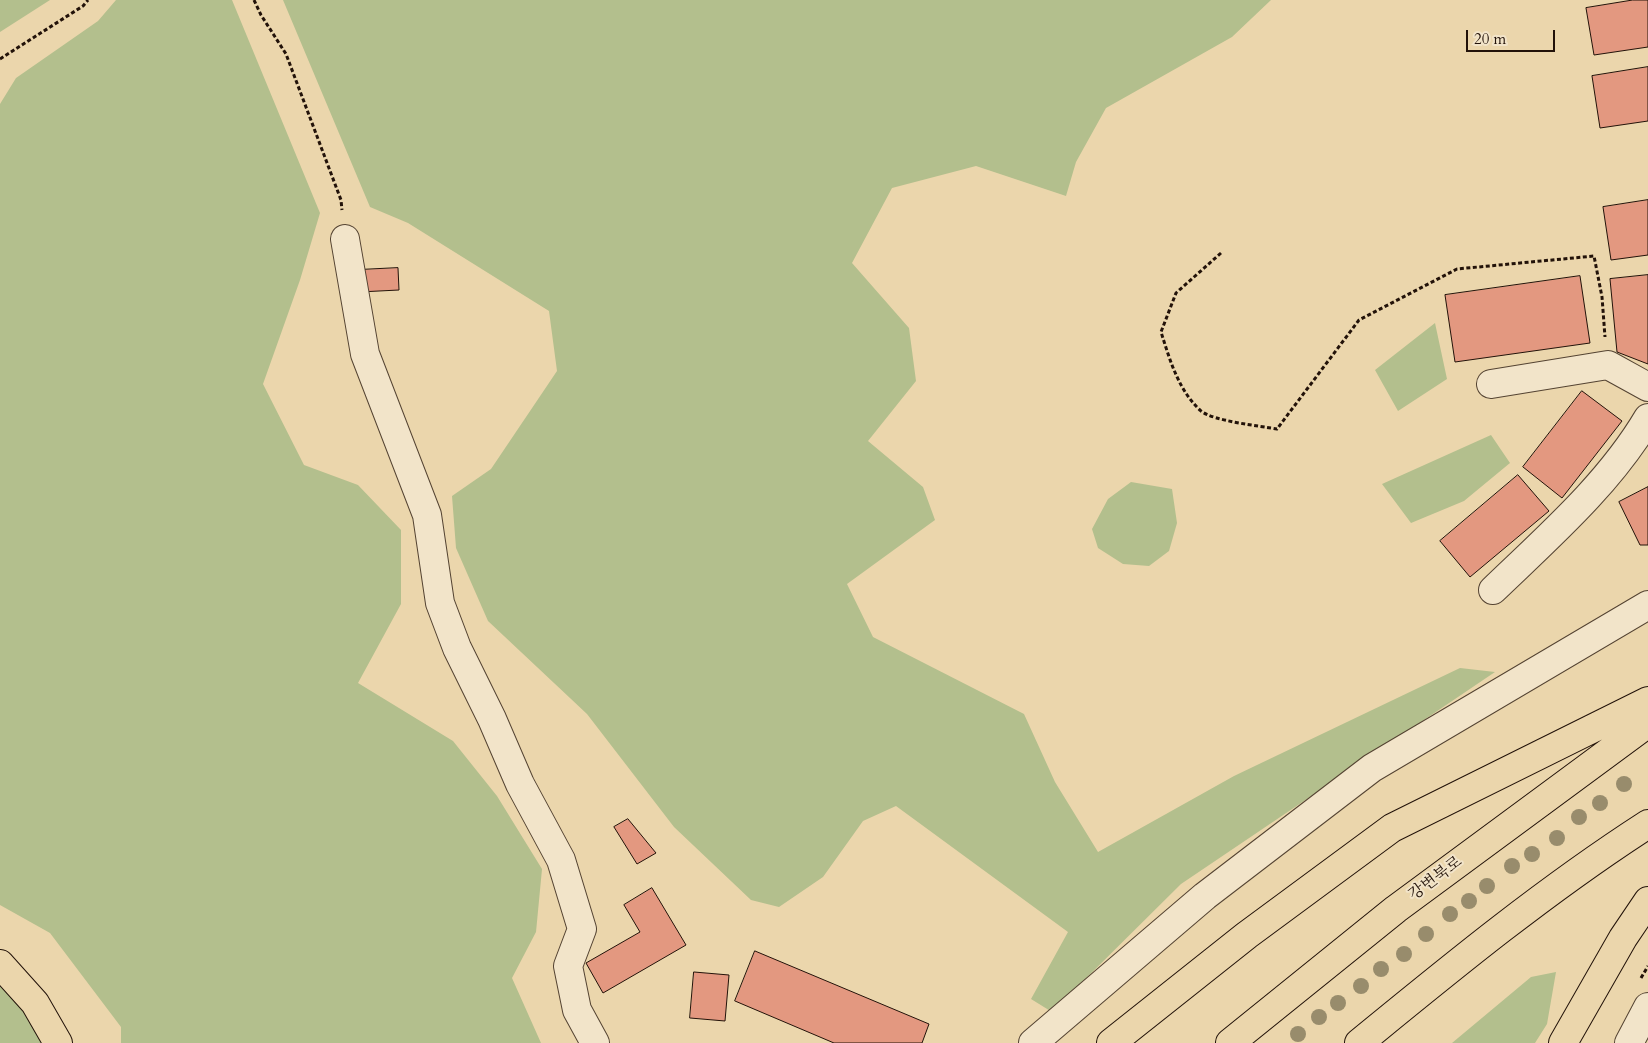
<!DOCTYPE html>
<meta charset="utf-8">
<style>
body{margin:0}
#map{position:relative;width:1648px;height:1043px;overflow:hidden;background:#ebd6ac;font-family:Cardo,serif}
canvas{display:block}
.scale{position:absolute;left:1466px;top:30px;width:89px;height:22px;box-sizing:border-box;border:2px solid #221209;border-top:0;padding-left:6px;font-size:15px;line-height:18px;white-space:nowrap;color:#221209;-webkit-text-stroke:4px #f2e4c9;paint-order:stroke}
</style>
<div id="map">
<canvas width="1648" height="1043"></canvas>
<div class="scale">20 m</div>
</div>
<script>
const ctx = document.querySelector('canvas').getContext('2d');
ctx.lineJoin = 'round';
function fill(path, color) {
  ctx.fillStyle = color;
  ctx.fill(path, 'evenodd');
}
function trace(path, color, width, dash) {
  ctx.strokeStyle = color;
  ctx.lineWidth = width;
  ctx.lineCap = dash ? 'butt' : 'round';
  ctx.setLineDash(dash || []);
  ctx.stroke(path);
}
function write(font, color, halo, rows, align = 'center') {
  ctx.font = font + ' Cardo,"Noto Serif KR",serif';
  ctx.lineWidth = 4;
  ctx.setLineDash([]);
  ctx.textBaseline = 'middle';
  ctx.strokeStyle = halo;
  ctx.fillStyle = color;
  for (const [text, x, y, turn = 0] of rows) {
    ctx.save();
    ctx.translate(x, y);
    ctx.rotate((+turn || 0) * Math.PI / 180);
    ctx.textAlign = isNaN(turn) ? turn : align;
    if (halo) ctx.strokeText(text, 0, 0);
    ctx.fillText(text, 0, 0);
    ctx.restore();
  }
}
fill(new Path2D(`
 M0,0H50L0,32Z
 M116,0H232L320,213L300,280L263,384L304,465L358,485L401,530V604L358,683L453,741L497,796L542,869L536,932L512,978L541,1043H121V1027L50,933L0,905V104L16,78L98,21Z
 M283,0H1271L1232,37L1106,108L1076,162L1066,196L976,166L892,188L852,263L909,328L916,381L868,441L923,487L935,520L847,584L873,637L1024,714L1055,782L1098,852L1234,776L1460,668L1495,672L1181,884L1052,1012L1031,999L1068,932L896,806L863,821L823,877L779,907L751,900L674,827L587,714L488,621L456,548L452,496L491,469L557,371L549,311L408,223L370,207Z
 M1435,323L1447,379L1398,411L1375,370Z
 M1491,435L1510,463L1464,501L1411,523L1382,484Z
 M1131,482L1172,489L1177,523L1169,551L1149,566L1123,564L1098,548L1092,529L1108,499Z
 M0,971L49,1043H0Z
 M1556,972L1547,1024L1535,1043H1452L1531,977Z`), '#b3bf8d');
const building = new Path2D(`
 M1633,0H1648V47L1594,55L1586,8Z
 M1648,67V121L1600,128L1592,76Z
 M1648,200V255L1611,260L1603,207Z
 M398,268L399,290L359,292L358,270Z
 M1648,275V364L1617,352L1610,279Z
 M1580,276L1590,343L1455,362L1445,295Z
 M1582,391L1622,421L1562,498L1523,467Z
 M1518,475L1549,511L1470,577L1440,541Z
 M1648,487V545H1640L1619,502Z
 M628,819L656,853L637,864L614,827Z
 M652,888L686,945L603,993L586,963L640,932L624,905Z
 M755,951L929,1024L922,1043H834L735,1001Z
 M694,972L729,975L725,1021L690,1018Z`);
fill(building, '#e39880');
trace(building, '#221209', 1);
const minor = new Path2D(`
 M345,239L365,354L427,515L440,603L457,648L492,719L520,784L561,860L582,929L568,966L577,1010L595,1043
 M1491,384L1608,365L1648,387
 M1493,590C1548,537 1609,484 1648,418
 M1033,1043L1205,896L1372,768L1648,605
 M1629,1043L1648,1007`);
const highway = new Path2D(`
 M0,964L35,1003L58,1043
 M1111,1043L1247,935L1392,828L1648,701
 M1230,1043L1396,909L1648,723
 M1359,1043C1453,966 1547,889 1648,824
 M1563,1043L1623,938L1648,901`);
trace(minor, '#544332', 30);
trace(highway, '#221209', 30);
trace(new Path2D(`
 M254,0L261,15L286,54L341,200L342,210
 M0,59L83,6L88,0
 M1221,253L1176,293L1161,332C1170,360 1178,390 1201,411C1213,421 1260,426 1277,429L1359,320L1457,269L1594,256L1602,297L1605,337
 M1641,978L1648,966`), '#221209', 3, [4, 2.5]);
trace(minor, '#f2e4c9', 28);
trace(highway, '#ebd6ac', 28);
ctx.fillStyle = '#988c6c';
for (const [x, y] of [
 [1624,784],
 [1600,803],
 [1579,817],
 [1557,838],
 [1532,854],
 [1512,866],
 [1487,886],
 [1469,901],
 [1450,914],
 [1426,934],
 [1404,954],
 [1381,969],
 [1361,986],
 [1338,1003],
 [1319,1017],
 [1298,1034]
]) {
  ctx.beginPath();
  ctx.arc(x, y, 8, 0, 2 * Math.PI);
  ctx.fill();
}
write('16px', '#221209', '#f2e4c9', [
 ["강변북로",1436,879,-37]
]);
</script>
